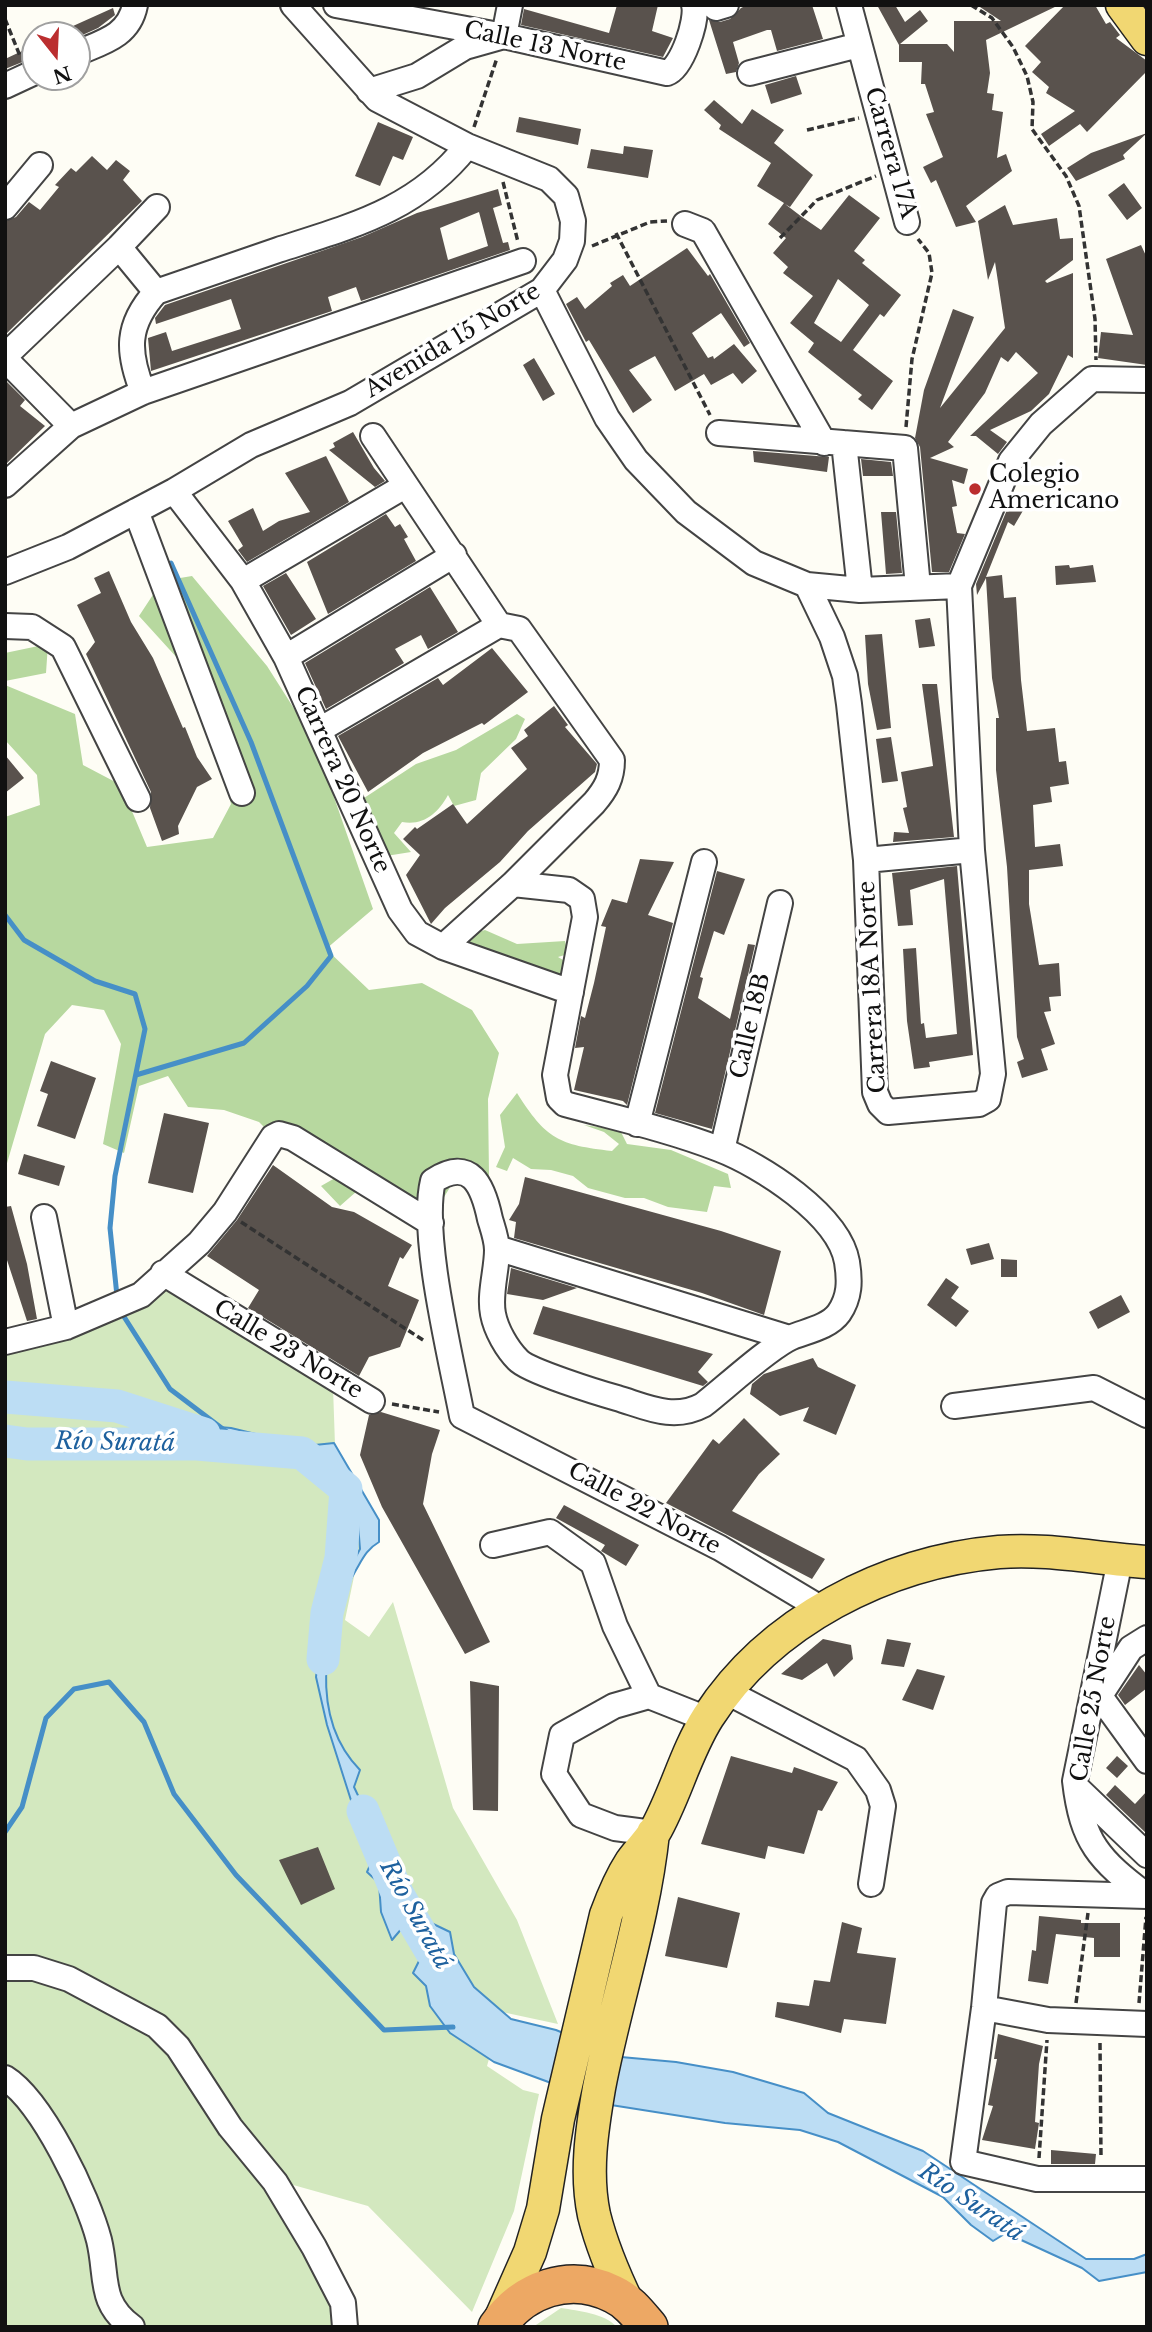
<!DOCTYPE html>
<meta charset="utf-8">
<style>
body{margin:0}
#map{position:relative;width:1152px;height:2332px;overflow:hidden;background:#fefdf5;font-family:"Libre Baskerville",serif}
canvas{display:block}
.frame{position:absolute;inset:0;border:7px solid #111;pointer-events:none}
.north{position:absolute;left:21px;top:21px;width:70px;height:70px;box-sizing:border-box;background:#fff;border:2px solid #a0a0a0;border-radius:50%;rotate:162deg;font-size:19px;font-weight:700;line-height:28px;text-align:center;color:#111}
.north::after{content:'';display:block;margin:auto;width:24px;height:32px;background:#bb2e2f;clip-path:polygon(50% 0,100% 100%,50% 72%,0 100%)}
</style>
<div id="map">
<canvas width="1152" height="2332"></canvas>
<div class="frame"></div>
<div class="north">N</div>
</div>
<script>
const ctx = document.querySelector('canvas').getContext('2d');
ctx.lineJoin = 'round';
function fill(path, color) {
  ctx.fillStyle = color;
  ctx.fill(path, 'evenodd');
}
function trace(path, color, width, dash) {
  ctx.strokeStyle = color;
  ctx.lineWidth = width;
  ctx.lineCap = dash ? 'butt' : 'round';
  ctx.setLineDash(dash || []);
  ctx.stroke(path);
}
function write(font, color, halo, rows, align = 'center') {
  ctx.font = font + ' "Libre Baskerville",serif';
  ctx.lineWidth = 7;
  ctx.setLineDash([]);
  ctx.textBaseline = 'middle';
  ctx.strokeStyle = halo;
  ctx.fillStyle = color;
  for (const [text, x, y, turn = 0] of rows) {
    ctx.save();
    ctx.translate(x, y);
    ctx.rotate((+turn || 0) * Math.PI / 180);
    ctx.textAlign = isNaN(turn) ? turn : align;
    if (halo) ctx.strokeText(text, 0, 0);
    ctx.fillText(text, 0, 0);
    ctx.restore();
  }
}
fill(new Path2D(`
 M163,1279L333,1387L335,1445L362,1538L345,1620L369,1637L393,1602L453,1808L517,1920L558,2024L502,2012L487,2066L523,2090L539,2094L514,2211L472,2312L368,2206L279,2181L346,2327H5V1342Z
 M561,2308C579,2311 604,2313 617,2327H533Z`), '#d3e8bf');
fill(new Path2D(`
 M192,576L267,666L314,740L373,909L326,949L369,990L422,983L472,1010L499,1053L488,1099L489,1175L484,1202L460,1171L441,1202L397,1213L365,1184L340,1206L321,1186L342,1174L281,1144L259,1122L224,1110L188,1107L168,1076L139,1086L124,1153L103,1144L121,1044L104,1010L72,1005L45,1034L5,1170V817L40,805L37,775L5,740V685L75,714L83,765L121,785L147,847L213,838L231,804L212,733L189,671L139,616L162,581Z
 M48,644L46,673L5,681V653Z
 M517,714L525,719L516,739L481,773L476,800L454,806L448,795C438,813 424,826 402,822L394,833L411,852L386,856L361,800L416,764L456,750Z
 M485,930L517,944L565,941L568,954L558,957L570,964L569,978L468,952L464,936Z
 M517,1093C546,1139 559,1145 612,1151L619,1144L604,1132L584,1125L620,1130L627,1144L671,1150L728,1174L731,1188L714,1186L707,1212L668,1207L644,1198H625L588,1188L573,1176L551,1170L531,1169L513,1158L507,1171L496,1167L505,1147L500,1115Z`), '#b7d89f');
const water = new Path2D(`
 M195,1425L231,1428L305,1446L334,1443L379,1520V1542C367,1549 363,1558 356,1570C322,1628 309,1718 360,1770L354,1787L383,1848L377,1866L390,1878L402,1909L450,1932L454,1954L474,1987L511,2019L556,2030L621,2057L676,2062L733,2072L804,2093L828,2113L923,2151L1086,2259H1134L1147,2254V2272L1099,2281L1082,2268L1006,2233L993,2241L971,2225L943,2197L838,2142L800,2130L725,2123L611,2105L494,2062L450,2033L430,2006L426,1986L413,1973L422,1955L403,1927L392,1940L381,1912L379,1883L367,1872L371,1863L327,1725L316,1677L321,1632L330,1606L360,1549L358,1524L340,1473L322,1459L298,1451L240,1436L216,1435L209,1446L186,1450L167,1439L63,1441L5,1433V1427L69,1438L181,1433Z`);
fill(water, '#bcddf4');
trace(water, '#468fc7', 2);
trace(new Path2D(`
 M5,915L24,940L95,981L135,994L145,1029L115,1176L110,1228L117,1296
 M136,1075L244,1043L307,986L331,956L251,742L171,563
 M121,1312L170,1389L248,1448
 M5,1832L22,1807L46,1718L74,1689L109,1682L144,1722L174,1794L236,1875L384,2030L453,2027`), '#468fc7', 5);
trace(new Path2D(`
 M5,1397L117,1406L204,1434
 M5,1441L27,1444H197L302,1453L346,1489L341,1558L327,1613L323,1659
 M363,1811L398,1895L431,1951`), '#bcddf4', 33);
fill(new Path2D(`
 M617,5H658L652,31L673,38L663,57L521,25L524,9L609,33Z
 M747,5H812L823,39L777,51L771,30H767L733,42L739,63L736,72L726,74L709,20L720,22L730,19L741,8Z
 M877,5H895L905,22L920,10L928,21L900,44H947L954,52V21H1001L977,5H1059L986,40L990,73L987,93L994,94L992,110L1003,112L997,158L1006,154L1012,171L966,206L976,222L956,227L936,180L931,183L923,167L943,157L926,114L934,112L925,84H921L922,62H899V45Z
 M1065,5H1095L1106,24L1110,22L1120,35L1116,38L1147,61V71L1087,132L1080,124L1049,146L1041,134L1075,111L1046,93L1049,87L1032,72L1041,62L1025,46Z
 M113,8L115,15L98,28L78,37L53,35Z
 M35,45V57L5,69V59Z
 M796,76L802,94L771,104L765,85Z
 M714,100L742,124L752,109L784,130L774,143L813,175L790,207L785,204L802,217L821,230L849,195L880,218L854,251L865,260L862,263L901,295L884,317L880,314L853,350L893,381L872,410L858,399L862,395L808,352L814,343L790,323L813,296L783,273L788,267L773,253L786,238L768,224L784,203L757,186L771,163L719,129L721,125L704,110ZM838,279L869,305L841,342L814,323Z
 M519,117L581,129L578,145L516,132Z
 M378,122L413,137L403,160L393,156L380,186L355,176Z
 M1147,133L1123,155L1125,159L1076,181L1067,168L1091,153Z
 M624,146L653,150L648,178L587,168L591,149L623,154Z
 M92,156L107,170L116,160L130,171L123,180L142,201L5,335V221L16,217L29,202L40,210L59,187L55,185L71,168L76,172Z
 M1124,183L1142,208L1127,220L1108,195Z
 M498,189L502,205L493,208L503,243L508,242L510,250L361,301L356,287L328,297L332,311L151,371L148,338L166,332L172,351L241,329L231,299L156,324L155,318L165,305L362,237L417,213ZM479,212L488,246L448,260L440,228Z
 M1005,205L1013,225L1057,218L1060,239L1073,238V260L1045,281L1047,283L1073,273V358L1068,355L1049,394L1031,411L990,430L1007,442L998,454L976,436H970L1038,373L1016,352L1008,362L1001,357L985,393L948,442L954,447L930,458L968,469L964,484L952,480L957,506L952,507L957,533L965,534L949,572H932L920,447L915,438L924,390L953,309L974,317L940,408L1005,328L995,262L988,280L978,221Z
 M1141,245L1147,258V365L1098,358L1101,332L1133,335L1106,259Z
 M687,248L708,276L710,274L750,343L744,347L721,313L692,333L708,358L713,356L714,359L734,344L757,371L742,384L733,373L711,385L704,374L675,391L655,356L629,370L652,400L633,413L589,340L586,342L566,304L577,297L585,309L612,286L610,283L623,275L630,286Z
 M534,358L555,394L543,401L523,365Z
 M5,380L25,400L20,406L45,426L5,465Z
 M353,432L374,468L385,481L375,487L329,450L335,447L333,443Z
 M753,451L829,457L827,472L754,462Z
 M326,456L349,502L247,562L238,550L243,546L228,521L253,508L263,531L279,521L310,512L285,473Z
 M861,459L891,462L893,476H863Z
 M1014,493L1028,502L1014,526L1008,522L986,577L1002,575L1004,598L1016,597L1021,680L1027,731L1055,728L1059,762L1066,761L1069,784L1050,787L1052,802L1033,805L1035,847L1060,844L1063,866L1029,870V904L1039,965L1059,963L1061,996L1049,997L1051,1011L1044,1012L1055,1044L1041,1049L1048,1070L1022,1078L1017,1062L1024,1059L1017,1037L1007,867L996,770V718H999L992,678L986,578L977,595L976,584Z
 M881,512H896L902,573L886,574Z
 M386,514L395,527L400,524L408,537L404,539L416,561L328,614L307,562Z
 M1069,565L1070,568L1093,565L1096,582L1056,585L1055,566Z
 M109,571L131,622L153,658L183,728L185,727L197,757L212,779L197,787L178,826L179,834L162,841L150,808L151,792L86,654L95,642L77,605L101,593L94,578Z
 M286,573L316,619L291,635L263,586Z
 M430,587L458,632L428,649L421,635L395,649L404,663L326,709L305,663Z
 M930,618L935,646L919,648L915,620Z
 M882,634L891,728L877,730L868,684L865,635Z
 M492,648L528,692L484,725L482,723L423,753L368,792L338,736L438,678L443,685Z
 M922,684H937L954,837L893,842L894,832L909,833L903,808L907,807L901,772L933,766Z
 M554,706L568,725L565,727L597,764L595,772L528,831L500,862L445,908L431,924L406,875L420,855L403,839L415,827L417,829L453,804L467,824L527,769L511,748L528,736L524,730Z
 M891,737L898,781L882,783L876,739Z
 M5,755L24,778L5,793Z
 M640,859L674,862L648,915L673,923L627,1105L623,1101L574,1090L584,1047L575,1048L581,1016L585,1018L594,983L606,927L601,926L612,899L627,903Z
 M957,866L973,1055L929,1062L930,1067L914,1069L907,1021L903,949L916,948L921,1024L924,1023L926,1038L957,1034L944,879L910,890L913,925L898,926L892,873Z
 M717,871L745,879L724,935L714,931L700,977L703,978L698,998L730,1019L748,944L755,945L712,1129L655,1113Z
 M51,1061L96,1078L75,1139L37,1126L48,1094L40,1091Z
 M164,1113L209,1123L193,1193L148,1183Z
 M24,1154L65,1166L59,1186L18,1174Z
 M273,1165L332,1207L354,1212L412,1245L403,1259L400,1257L388,1286L419,1300L400,1347L369,1357L359,1376L248,1308L259,1290L207,1256L237,1220Z
 M525,1177L721,1231L781,1251L764,1315L702,1293L514,1238L516,1222L509,1220L519,1204Z
 M11,1206L27,1264L37,1319L27,1321L5,1254V1207Z
 M989,1243L994,1259L971,1265L966,1249Z
 M1001,1259L1017,1260V1277H1001Z
 M511,1268L577,1288L543,1300L507,1294Z
 M946,1278L959,1287L951,1298L969,1311L956,1327L927,1305Z
 M1121,1295L1130,1312L1098,1329L1089,1312Z
 M543,1306L713,1354L698,1372L708,1382L703,1386L533,1334Z
 M813,1358L818,1367L856,1385L836,1435L803,1421L809,1407L780,1416L750,1394L752,1384L764,1374Z
 M381,1412L440,1430L432,1454L423,1504L490,1642L465,1654L382,1507L360,1455L369,1415Z
 M744,1418L780,1454L759,1474L732,1511L825,1559L812,1579L666,1503L713,1439L719,1444Z
 M564,1505L639,1545L626,1566L601,1551L605,1545L556,1518Z
 M823,1639L851,1645L853,1659L834,1677L827,1663L802,1680L781,1674Z
 M887,1639L911,1643L904,1667L881,1664Z
 M1139,1665L1147,1675V1688L1125,1705L1118,1695Z
 M917,1669L945,1676L933,1710L902,1700Z
 M470,1681L499,1686L498,1811L473,1810Z
 M731,1756L792,1773L794,1767L838,1782L822,1811L818,1810L804,1854L768,1846L765,1859L701,1844Z
 M1117,1756L1128,1766L1117,1778L1106,1768Z
 M1115,1785L1135,1804L1147,1791V1834L1106,1795Z
 M318,1847L335,1889L301,1905L279,1860Z
 M678,1897L740,1913L727,1968L665,1956Z
 M1039,1916L1081,1920V1923H1120V1957H1094V1938L1056,1934L1048,1984L1028,1981L1032,1950L1036,1951Z
 M842,1922L862,1928L857,1953L896,1958L886,2024L844,2019L841,2033L775,2017L777,2002L809,2006L814,1980L830,1982Z
 M998,2034L1043,2046L1039,2064L1035,2122L1039,2123L1035,2149L982,2140L993,2106L988,2105L997,2059H994Z
 M1051,2150L1096,2154L1095,2164H1051Z`), '#59524d');
const minor = new Path2D(`
 M336,5L504,36L667,73C682,68 698,20 694,5
 M849,5L907,222
 M716,8L726,5
 M77,53C103,42 129,36 135,5
 M750,73L859,45
 M5,86L35,72
 M369,91L417,76L465,47L504,36L510,5
 M5,207L40,165
 M685,224L703,231L824,443
 M119,247L156,292
 M542,290L607,418L636,460L686,512L754,563L807,585L860,590L959,586
 M5,356L119,247L157,207
 M5,359L71,426
 M143,392C127,352 126,325 156,292C196,278 237,264 278,250C352,226 417,210 467,146
 M719,433L905,448L918,587
 M373,436L499,625L519,629L612,760C612,778 606,789 594,803L513,884L443,947
 M844,443L860,590
 M5,485L71,426L143,392L523,261
 M174,491L243,581L286,657L400,910L417,933L443,947L571,992
 M136,511L242,793
 M5,572L68,547L174,491L251,445L350,403L542,290L565,260L572,241L573,221L566,196L549,179L467,146L377,99L293,5
 M243,581L405,486
 M807,585L832,637L845,676L849,704L866,860L875,1092L880,1104L888,1112L979,1104L988,1099L993,1074L972,850L959,586L1011,461L1041,424L1092,379L1147,380
 M5,626L32,627L63,647L138,799
 M286,657L454,555
 M321,729L499,625
 M866,860L972,850
 M513,884L569,890L582,899L585,917L555,1075L559,1098L565,1104C617,1118 670,1130 719,1149C761,1165 839,1215 847,1262C850,1281 850,1297 839,1313C829,1327 807,1331 792,1337C769,1347 725,1388 703,1405C673,1421 647,1407 617,1398C599,1393 528,1371 518,1360C507,1349 496,1330 493,1314C489,1294 497,1270 497,1250C497,1240 493,1229 490,1219C483,1186 471,1156 433,1181C420,1234 451,1358 462,1416L720,1548L822,1609
 M637,1124L704,862
 M722,1150L780,903
 M44,1217L66,1327
 M497,1248L789,1338
 M163,1273L372,1401
 M5,1342L66,1327L141,1295L199,1243L225,1212L273,1137L279,1134L293,1138L431,1223
 M954,1406L1094,1388L1147,1415
 M493,1545L550,1532L593,1563L615,1626L649,1696L707,1719
 M1120,1560L1075,1781C1082,1842 1099,1860 1147,1896
 M727,1692L856,1759L878,1790L883,1806L871,1884
 M1099,1695L1147,1761
 M649,1696L614,1706L562,1735L554,1774L581,1815L615,1828L653,1833
 M1099,1697L1131,1648L1147,1638
 M1076,1787L1147,1855
 M1147,1896L1008,1892L998,1896L994,1903L984,2008L963,2162L1037,2179H1147
 M5,1968H34L69,1979L157,2026L178,2047L230,2127L275,2182L314,2247L343,2303L345,2327
 M984,2008L1048,2020L1147,2024
 M5,2078C42,2101 88,2197 99,2240C108,2277 98,2302 132,2327`);
const major = new Path2D(`
 M1122,5L1147,39
 M628,2304C614,2275 602,2247 594,2215C585,2173 592,2129 599,2088C615,2003 644,1920 653,1833
 M499,2322L530,2252L543,2209L558,2119L606,1915C613,1896 620,1879 631,1862C638,1852 647,1843 654,1833C675,1797 685,1753 708,1717C770,1621 886,1562 999,1552C1048,1548 1097,1559 1147,1562`);
const highway = new Path2D(`
 M497,2327C523,2289 570,2272 613,2294C628,2301 638,2314 649,2327`);
trace(minor, '#444', 28);
trace(major, '#222', 35);
trace(highway, '#222', 40);
trace(new Path2D(`
 M971,5L992,18L1013,47L1027,76L1033,102L1032,129L1066,176L1079,206L1095,319L1096,360
 M5,19L20,56
 M474,127L497,58
 M807,130L859,118
 M503,182L518,242
 M616,233L710,415
 M780,238L817,200L876,176
 M592,246L650,222L667,221
 M906,427L912,359L932,273L929,253L918,239
 M241,1222L426,1342
 M392,1404L439,1412
 M1076,2003L1088,1913
 M1139,2003L1146,1917
 M1100,2043L1101,2158
 M1039,2158L1047,2040`), '#333', 3.5, [7, 3.5]);
trace(minor, '#fff', 24);
trace(major, '#f1d772', 32);
trace(highway, '#eda864', 37);
for (const [x, y, r, color] of [
 [975,489,7,"#bb2e2f"]
]) {
  const dot = new Path2D();
  dot.arc(x, y, r, 0, 2 * Math.PI);
  ctx.fillStyle = color;
  ctx.fill(dot);
  trace(dot, '#fff', 2.5);
}
write('23px', '#111', '#fff', [
 ["Calle 13 Norte",545,47,12],
 ["Carrera 17A",890,153,74],
 ["Avenida 15 Norte",453,341,-31],
 ["Carrera 20 Norte",342,780,66],
 ["Carrera 18A Norte",873,987,-93],
 ["Calle 18B",751,1026,-77],
 ["Calle 23 Norte",288,1350,31],
 ["Calle 22 Norte",644,1509,28],
 ["Calle 25 Norte",1094,1699,-80]
]);
write('23px', '#111', '#fff', [
 ["Colegio",989,476],
 ["Americano",989,502]
], 'left');
write('italic 24px', '#1e619e', '#fff', [
 ["Río Suratá",115,1443,1],
 ["Río Suratá",415,1915,61],
 ["Río Suratá",971,2203,34]
]);
</script>
